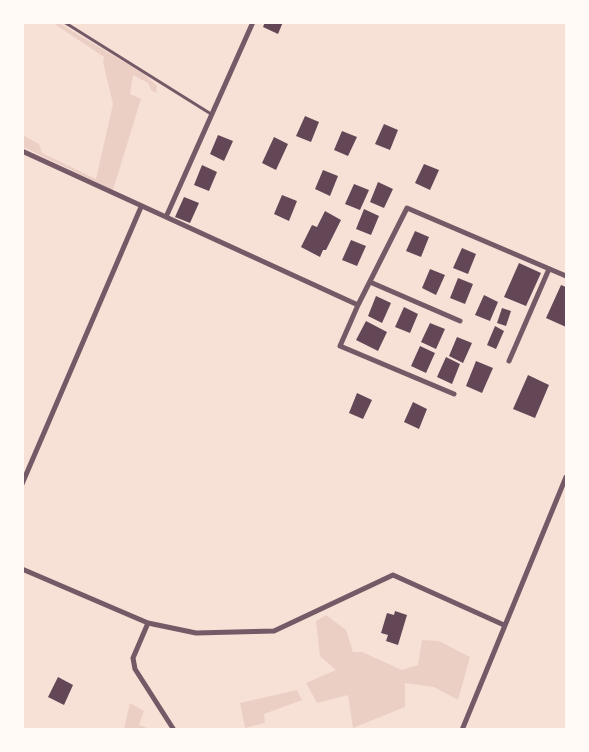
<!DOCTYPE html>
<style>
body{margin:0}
#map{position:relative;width:589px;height:752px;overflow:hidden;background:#f7e1d7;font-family:"Fira Sans",sans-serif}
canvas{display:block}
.frame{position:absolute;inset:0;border:24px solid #fffaf5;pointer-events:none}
</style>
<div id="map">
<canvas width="589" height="752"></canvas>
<div class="frame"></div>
</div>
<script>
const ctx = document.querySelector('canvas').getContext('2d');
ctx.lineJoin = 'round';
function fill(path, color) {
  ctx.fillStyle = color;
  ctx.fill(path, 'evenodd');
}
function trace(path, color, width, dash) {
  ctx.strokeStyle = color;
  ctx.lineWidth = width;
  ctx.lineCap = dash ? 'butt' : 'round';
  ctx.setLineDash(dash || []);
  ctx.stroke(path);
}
fill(new Path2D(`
 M53,23H59L144,74L157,86L156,93L151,90L148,83L133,75L130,94L141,99L113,190L23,147V135L39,144L42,153L96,179L113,104L103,62L104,57Z
 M326,615L346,630L353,652H362L402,670L418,665L422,640L439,641L470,657L458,700L434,687L405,683V707L353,728L348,695L317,703L306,683L336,670L320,656L316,621Z
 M297,690L302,700L264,714L265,723L245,728L240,703Z
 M130,703L144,711L139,725L150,729H124Z`), '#ebcfc5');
fill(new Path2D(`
 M265,22H283L278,34L263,27Z
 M305,116L319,122L311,142L296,136Z
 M384,124L398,130L390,150L375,144Z
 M342,131L357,137L348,156L334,150Z
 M218,135L233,141L224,161L210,154Z
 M274,137L288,144L276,170L262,163Z
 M424,164L439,170L430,190L415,183Z
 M202,165L217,172L209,191L194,185Z
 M323,170L338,176L330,196L315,189Z
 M378,182L393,189L384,208L370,202Z
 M354,184L369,190L360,210L345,204Z
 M282,195L297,201L289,221L274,214Z
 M184,197L199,203L190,223L175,217Z
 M364,209L379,216L371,235L356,229Z
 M325,211L341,220L326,250H323L320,257L301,247L312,225L317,227Z
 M415,231L429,237L421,257L406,251Z
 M351,240L366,246L357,266L342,260Z
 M462,248L476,254L468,274L453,268Z
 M519,263L541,273L526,306L504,297Z
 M430,269L445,275L436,295L422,288Z
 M458,278L473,284L465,304L450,298Z
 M561,285L566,287V327L546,318Z
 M484,295L498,302L490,321L475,315Z
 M376,296L391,303L382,323L368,316Z
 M404,307L418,314L410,333L395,327Z
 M502,308L511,311L506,326L497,323Z
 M366,321L387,332L378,351L356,340Z
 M430,323L445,329L436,349L421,342Z
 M495,326L504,331L496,349L487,345Z
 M457,337L472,343L463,363L449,356Z
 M420,346L435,353L426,373L411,366Z
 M446,357L460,364L452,384L437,377Z
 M476,361L493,368L482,393L466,386Z
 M528,375L549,385L535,418L513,409Z
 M357,393L372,400L363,419L349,413Z
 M413,402L427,409L419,429L404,422Z
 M395,611L407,615L398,645L386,641L388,635L381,633L387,613L394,615Z
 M58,677L73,685L64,705L48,697Z`), '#644757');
trace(new Path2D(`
 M64,22L211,114`), '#755966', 3);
trace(new Path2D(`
 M22,151L358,305L407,208L566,276
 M166,217L253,22
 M370,282L460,321
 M358,305L340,346L454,394
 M509,361L549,269
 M22,484L141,207
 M22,569L148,623L196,633L274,631L393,575L504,625
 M148,623L133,658L135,669L174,730
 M462,730L566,477`), '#755966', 5);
</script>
